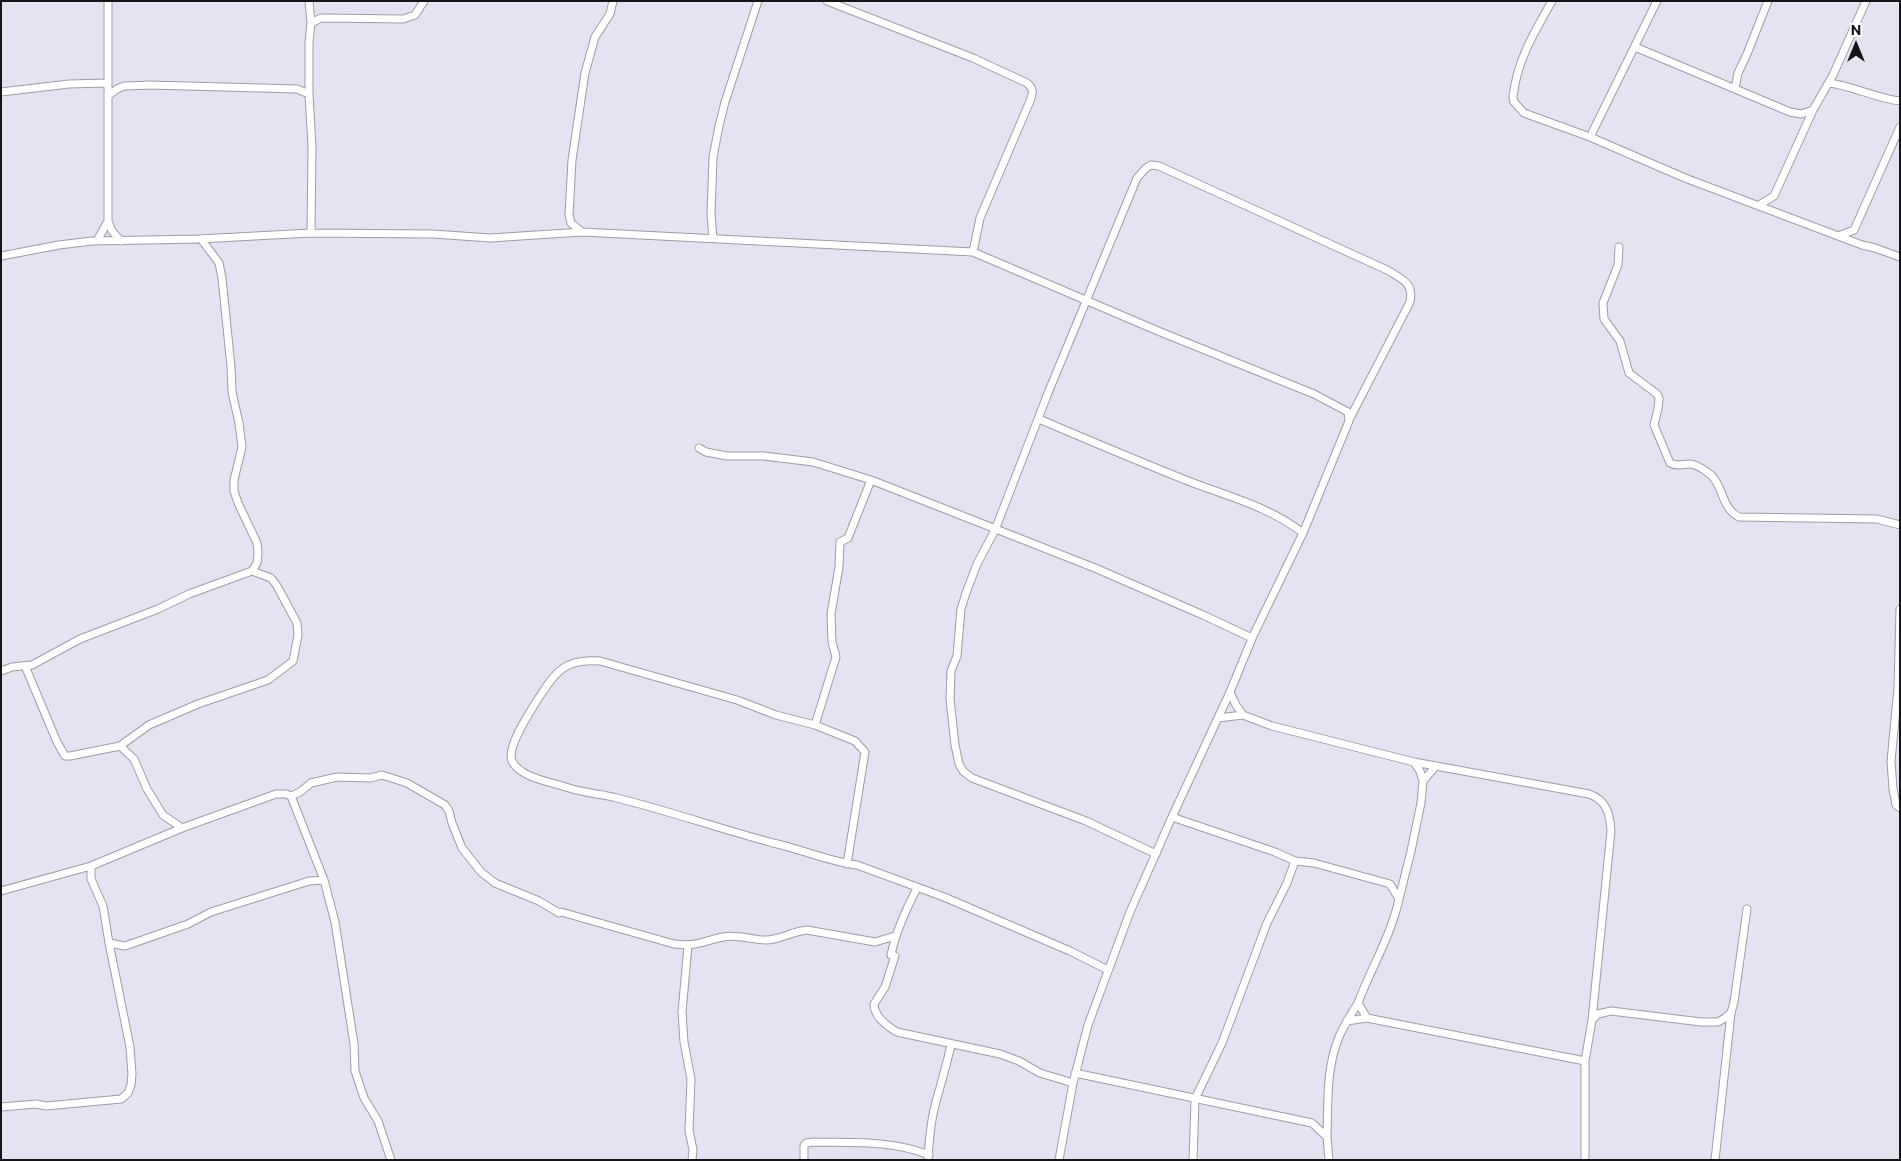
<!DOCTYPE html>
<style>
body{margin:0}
#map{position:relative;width:1901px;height:1161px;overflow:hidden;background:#e5e3f1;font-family:Commissioner,sans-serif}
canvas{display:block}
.frame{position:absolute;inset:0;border:2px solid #151419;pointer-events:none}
.north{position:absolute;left:1831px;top:20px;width:50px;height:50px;-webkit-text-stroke:4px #fff;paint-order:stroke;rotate:0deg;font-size:14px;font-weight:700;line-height:20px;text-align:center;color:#151419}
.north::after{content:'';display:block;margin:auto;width:18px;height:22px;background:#151419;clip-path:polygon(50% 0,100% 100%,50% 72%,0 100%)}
</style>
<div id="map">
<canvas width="1901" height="1161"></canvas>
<div class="frame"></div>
<div class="north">N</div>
</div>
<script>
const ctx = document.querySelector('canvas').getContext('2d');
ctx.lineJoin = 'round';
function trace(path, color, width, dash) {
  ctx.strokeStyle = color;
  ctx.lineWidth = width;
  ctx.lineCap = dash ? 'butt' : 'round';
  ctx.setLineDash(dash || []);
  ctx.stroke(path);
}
const street = new Path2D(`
 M108,1V221L112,231L121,241
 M309,1L311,23
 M827,1L973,58L1027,83C1034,89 1033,93 1030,101L980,218L973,252
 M1552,1C1534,33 1517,60 1513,97L1514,102L1524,113L1590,137L1685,178L1862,245L1875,248L1900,257
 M1635,47L1790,112L1801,114L1813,110
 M1829,83C1853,86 1875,98 1900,101
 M1735,89L1738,73L1747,54L1768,1
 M1,92L69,84L107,83
 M108,96L117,89L124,86L150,85L297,89L309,94
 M1590,137L1657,1
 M1759,205L1774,196L1813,110L1833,75L1866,1
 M582,232L571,223L569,215L572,160L585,73L595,37L610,14L613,1
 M311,233L312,147L309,94V42L311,23L321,18L403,19L415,15L424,1
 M1838,236L1854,230L1900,127
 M713,238L711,214L713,157L719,126L725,102L758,1
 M97,241L108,221
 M1619,247L1618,265L1603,303L1604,319L1620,341L1629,373L1657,394L1659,398L1658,409L1654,425L1670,463C1677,467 1683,464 1690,464C1696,464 1706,471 1711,475C1724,487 1721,508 1739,517L1877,519L1900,525
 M1,256L59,245L92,241L199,239L311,233L433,234L490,238L582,232L973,252L1158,331L1314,394L1348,412L1349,421L1303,533L1253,636L1230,692L1172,817L1130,912L1088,1025L1073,1083L1059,1160
 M1039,419C1088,440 1138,461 1188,481C1227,496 1270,507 1303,533
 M699,448L706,452L727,456H764L813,462L871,480L1095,568L1203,615L1252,638
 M1900,609L1898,688L1891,761L1893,789L1896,805L1900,808
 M25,666L57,742L65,756H70L120,746L149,725L198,704L268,680L293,661L298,635L297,623L277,586L271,578L252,571
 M1,671L12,667L32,665L80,639L158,609L189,594L252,571L257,563L258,553L257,543L238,503L234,491V480L242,447L239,423L232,392L231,367L222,278L219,263L201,239
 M1230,692L1236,705L1243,715L1272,726L1414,762L1589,794C1607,800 1610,815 1611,831L1592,1020L1585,1061V1160
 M1218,718L1243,715
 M815,725L836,657L832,642L831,614L839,567L840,542L848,538L871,480
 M120,746L134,759L147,789L163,815L182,828
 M1423,781L1436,766
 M291,796L300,792L311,783L337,777L370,778L382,775L407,783L445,805L449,811L452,823L462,848L481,872L495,883L539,901L559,913L561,912L674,944C697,947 703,941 723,937C737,934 752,940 766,940C780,940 793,931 807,930L875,942L895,936
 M1172,817L1275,852L1295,861L1314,863L1390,884L1399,899C1391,936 1371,968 1358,1003L1367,1018L1585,1061
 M1156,854L1086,821L972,778L963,771L959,764L955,745L950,699L951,671L957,656L961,609L966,593L977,564L995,530L1048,393L1137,178L1146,168L1151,165L1159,166L1387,270C1402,279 1414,283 1410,302L1349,420
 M847,864L865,752L855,741L815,725L776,715L737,700L600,661C564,658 556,672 538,699C530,712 506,747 512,761C520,778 552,782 569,788C584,793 601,794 617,798C669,811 721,829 773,843C801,849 830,862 857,865L944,897L1070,951L1108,970
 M91,866V879L103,906L109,943L125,946L188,924L211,912L309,881L324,880
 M917,888C906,910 896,931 891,955L895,956L885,987L874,1004C874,1017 887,1026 897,1032L1000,1054L1019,1061L1040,1073L1073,1083
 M1,891L91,866L182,828L276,794H286L291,796L324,880L335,922L354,1044L355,1071L364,1098L378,1121L391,1160
 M1399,899L1411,851L1421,803L1423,781L1420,771L1414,762
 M688,946L682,1012L684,1042L691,1079L689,1130L693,1150L692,1160
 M1592,1020L1598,1014L1611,1011L1701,1022H1718L1725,1018L1731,1013
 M1347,1021L1367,1018
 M1075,1073L1312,1123L1327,1137L1329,1160
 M1,1107L36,1104L46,1106L121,1099L128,1093L131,1085L132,1074L130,1047L109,943
 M1327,1137C1328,1103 1326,1068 1339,1037C1344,1025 1351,1014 1358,1003
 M804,1160V1146L806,1143L813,1142C851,1143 893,1140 929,1155
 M928,1160C929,1139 931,1118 937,1098C942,1080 947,1063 951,1045
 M1193,1160L1195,1099L1222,1043L1267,923L1287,883L1295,861
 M1715,1160L1731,1013L1734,1002L1747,909`);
trace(street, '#9d9ca8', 9);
trace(street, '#fff', 7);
</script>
